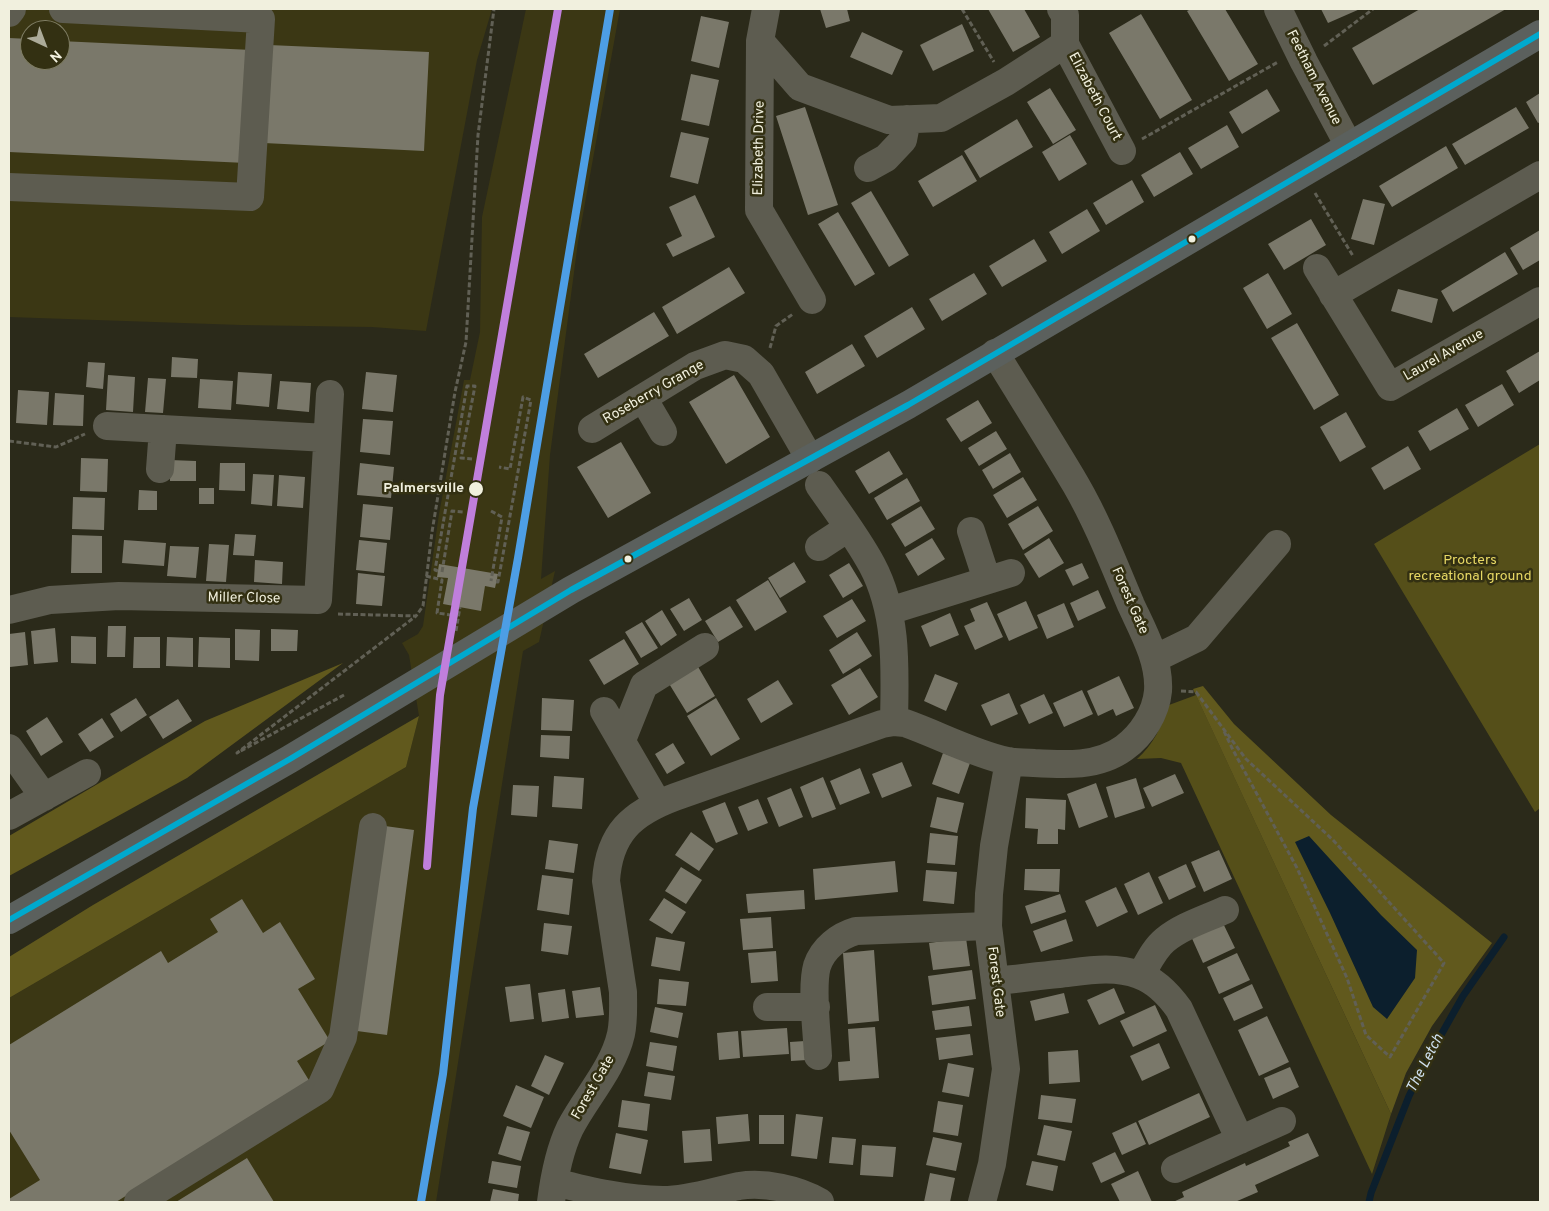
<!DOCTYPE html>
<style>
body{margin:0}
#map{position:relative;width:1549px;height:1211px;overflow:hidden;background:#2b2a1a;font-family:Overpass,sans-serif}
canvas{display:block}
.frame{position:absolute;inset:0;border:10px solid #f1f0de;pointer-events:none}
.north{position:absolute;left:20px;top:20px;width:50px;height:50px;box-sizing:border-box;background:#333012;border:1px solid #7f7d64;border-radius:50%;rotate:137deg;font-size:14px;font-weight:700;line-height:20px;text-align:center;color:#f1f0de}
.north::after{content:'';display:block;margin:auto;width:18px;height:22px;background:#acab99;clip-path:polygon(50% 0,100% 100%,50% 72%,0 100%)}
</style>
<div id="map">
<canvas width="1549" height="1211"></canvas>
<div class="frame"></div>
<div class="north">N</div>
</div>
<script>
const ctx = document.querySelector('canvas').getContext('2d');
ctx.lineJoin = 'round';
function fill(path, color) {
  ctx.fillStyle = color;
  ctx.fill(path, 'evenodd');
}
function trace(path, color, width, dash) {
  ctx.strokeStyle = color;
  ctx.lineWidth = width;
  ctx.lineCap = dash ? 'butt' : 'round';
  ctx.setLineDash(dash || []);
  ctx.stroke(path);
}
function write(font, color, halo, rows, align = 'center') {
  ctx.font = font + ' Overpass,sans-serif';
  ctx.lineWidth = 5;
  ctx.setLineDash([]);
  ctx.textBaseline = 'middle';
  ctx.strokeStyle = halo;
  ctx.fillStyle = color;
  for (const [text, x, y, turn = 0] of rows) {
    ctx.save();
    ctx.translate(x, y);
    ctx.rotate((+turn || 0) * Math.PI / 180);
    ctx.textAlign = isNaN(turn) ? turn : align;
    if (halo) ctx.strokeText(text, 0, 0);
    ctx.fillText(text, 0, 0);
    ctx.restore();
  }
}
fill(new Path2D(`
 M9,9H492L477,60L426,331L372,327L241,325L9,317ZM30,30H60V60H30Z
 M526,9H620L578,242L550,455L541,579L555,571L539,642L523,651L436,1202H9V998L406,767L419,716L409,655L402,643L418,634L423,626L439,514L464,380H470L480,332L482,217Z`), '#3b3714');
fill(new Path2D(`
 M1540,444V808L1535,812L1374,544Z
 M1196,695L1391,1114L1372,1174L1181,763L1161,758L1137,759C1154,744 1161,727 1169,705Z`), '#554f19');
fill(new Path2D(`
 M343,663L187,778L9,876V836L205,721Z
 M1203,686L1234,724L1331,815L1492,943L1432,1026L1406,1073L1391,1114L1193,689Z
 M419,716L406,767L9,998V957L93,905Z`), '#61591d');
fill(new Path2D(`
 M1309,836L1381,915L1417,950L1415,978L1387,1019L1373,1007L1330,913L1295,842Z`), '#0c1f2d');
trace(new Path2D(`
 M1369,1202L1371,1193L1409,1096L1428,1058L1463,996L1504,937`), '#0c1f2d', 7);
fill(new Path2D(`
 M820,9H847L850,21L826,28Z
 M988,9H1024L1040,37L1013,52Z
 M1191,9H1225L1258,64L1229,81L1187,11Z
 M1321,9H1360L1328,23Z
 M1420,9H1506L1373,85L1352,48Z
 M1141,14L1192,100L1160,119L1109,33Z
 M701,16L729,22L719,68L691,61Z
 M962,24L974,51L933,71L920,45Z
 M862,32L903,51L892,75L850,57Z
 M9,38L30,39V60H60V41L252,50L246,163L9,152Z
 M269,45L429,52L424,151L264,143Z
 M691,74L719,80L709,126L681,120Z
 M1050,88L1076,130L1053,144L1027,102Z
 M1267,89L1280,111L1242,134L1229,112Z
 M1540,93V122L1538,123L1526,102Z
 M805,107L838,205L808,215L776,116Z
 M1516,107L1529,128L1465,165L1452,144Z
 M1017,119L1033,147L980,178L964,151Z
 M1227,125L1239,147L1201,169L1188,148Z
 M681,132L709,138L698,184L670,177Z
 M1070,135L1087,164L1059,181L1042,152Z
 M1446,146L1458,168L1392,207L1379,186Z
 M1180,152L1193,174L1154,197L1141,175Z
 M962,155L977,181L933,207L918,181Z
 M1132,180L1144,202L1106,225L1093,203Z
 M871,191L909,255L889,267L851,203Z
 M695,195L715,237L673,257L666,244L682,236L669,207Z
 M1363,199L1385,204L1374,245L1351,239Z
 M1087,209L1100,231L1062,254L1049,232Z
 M838,212L875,274L855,286L818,224Z
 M1311,219L1326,245L1284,270L1268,244Z
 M1540,230V260L1523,270L1510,248Z
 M1034,239L1047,261L1002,287L989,266Z
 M1505,252L1518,274L1453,312L1441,291Z
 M729,267L745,293L677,334L662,307Z
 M974,273L987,294L942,321L929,299Z
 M1268,273L1292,314L1267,329L1243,288Z
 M1398,289L1438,299L1432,323L1391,311Z
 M912,307L925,329L877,358L864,336Z
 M654,312L669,336L598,378L584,354Z
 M1297,323L1339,395L1314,410L1271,338Z
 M852,344L865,366L817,394L805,372Z
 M1540,351V380L1519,393L1506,371Z
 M172,357L198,359L197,378L171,377Z
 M88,362L105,363L103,389L86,387Z
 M238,372L272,374L269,407L236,404Z
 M366,372L397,375L393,412L362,409Z
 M108,375L135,377L133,412L106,410Z
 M734,375L770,437L726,464L689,402Z
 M148,378L166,379L163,413L145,412Z
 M200,379L233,381L231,410L198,408Z
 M280,381L311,383L309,412L277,409Z
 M1502,384L1514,405L1478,427L1465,405Z
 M18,390L49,392L47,425L16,423Z
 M55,393L84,395L83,426L53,425Z
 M978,400L992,423L961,442L946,419Z
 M1457,408L1469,429L1430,451L1418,431Z
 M1346,412L1366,447L1340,462L1320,427Z
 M363,419L393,421L390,455L360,452Z
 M996,431L1007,449L979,466L968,448Z
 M621,442L651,493L608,518L577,467Z
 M1408,446L1421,469L1384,490L1371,468Z
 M889,451L903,474L869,494L855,471Z
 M1010,453L1021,472L993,489L982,470Z
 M81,458L108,459L107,492L80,491Z
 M170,460L196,461V481H170Z
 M220,463H245V491L219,490Z
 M360,463L394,467L391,498L357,495Z
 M253,474L274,475L272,506L251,504Z
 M279,475L305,477L303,508L277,506Z
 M1023,477L1037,500L1007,518L993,495Z
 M907,478L920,501L887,520L874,498Z
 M199,488H214V504H199Z
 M139,490L157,491V510H138Z
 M73,497L105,498L104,530L72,529Z
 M363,504L393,507L390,540L360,537Z
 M921,506L935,529L905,547L891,524Z
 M1038,506L1053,531L1023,550L1008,524Z
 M235,534L256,535L254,556L233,555Z
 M72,535L102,536V573H71Z
 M932,538L945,559L918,576L905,554Z
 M1049,538L1064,563L1039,578L1024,554Z
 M124,540L166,543L164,566L122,563Z
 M359,540L387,543L384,573L356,570Z
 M209,544L229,545L226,582L206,581Z
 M170,546L199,547L196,578L167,576Z
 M255,560L283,562L282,584L254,582Z
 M794,562L806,582L780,598L768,578Z
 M849,563L863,586L843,598L829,575Z
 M1082,563L1089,578L1073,586L1065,570Z
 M439,564L498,574L495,588L485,586L481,611L443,604L448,578L437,577Z
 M358,573L385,576L382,606L356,604Z
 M768,580L787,612L755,631L736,600Z
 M1098,590L1106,608L1078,621L1070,603Z
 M689,598L702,620L684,631L670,609Z
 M852,599L866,621L837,638L823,616Z
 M1026,601L1038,628L1009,641L997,614Z
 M987,602L1003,637L975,650L964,626L975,621L970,609Z
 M1064,603L1074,627L1047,639L1037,615Z
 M730,606L743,627L718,642L705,621Z
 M662,610L677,635L661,646L645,621Z
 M950,613L959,635L930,647L921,626Z
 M642,622L658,648L641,658L625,632Z
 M108,626H126L125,657H107Z
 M55,628L58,662L34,664L31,631Z
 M235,629L260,630L259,661L235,660Z
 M271,629L298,630L297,651H271Z
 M25,632L28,665L10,667L9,634Z
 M857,632L872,656L843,674L829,650Z
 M71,636L96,637V664L71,663Z
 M134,637H160V668H133Z
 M167,637L193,638V667L166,666Z
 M199,637L230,638V668L198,667Z
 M624,639L639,664L604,685L589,660Z
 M697,665L715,696L687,713L668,682Z
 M860,668L878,697L849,715L831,685Z
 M935,674L958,683L946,711L924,701Z
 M1119,676L1134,708L1116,716L1113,709L1098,716L1087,691Z
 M778,680L793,704L761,723L747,699Z
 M1082,690L1093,714L1064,727L1053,703Z
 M1009,693L1018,714L991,726L981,705Z
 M1044,694L1053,713L1029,724L1020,705Z
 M136,698L147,715L121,732L110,714Z
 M542,698L574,700L572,731L541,730Z
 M716,698L740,739L711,756L687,716Z
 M178,699L192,721L163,739L149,717Z
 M47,717L63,742L41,756L26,731Z
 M102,718L114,737L90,752L78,734Z
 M541,735L570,736L569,759L540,757Z
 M673,743L685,763L667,774L655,754Z
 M943,753L970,763L959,794L932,784Z
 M902,762L912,786L882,798L872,774Z
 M860,768L870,793L840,805L830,781Z
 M1175,774L1184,793L1152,807L1143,788Z
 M554,776L584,778L582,809L552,807Z
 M823,777L836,809L812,818L800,787Z
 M1136,778L1145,808L1115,818L1106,787Z
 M1096,783L1108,817L1079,828L1067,794Z
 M513,785L539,786L537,817L511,815Z
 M791,788L803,817L779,827L767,798Z
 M937,797L964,803L957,833L930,827Z
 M1026,798L1066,800L1065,830L1058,829V844H1037L1038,829L1025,828Z
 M758,799L768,823L748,831L738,807Z
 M725,802L738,834L716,843L702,811Z
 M385,826L414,830L387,1035L357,1031Z
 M691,832L714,849L699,871L675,855Z
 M930,833L958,836L955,865L927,863Z
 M549,840L578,844L574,873L545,869Z
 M1219,850L1232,879L1204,892L1191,862Z
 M895,861L898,892L815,900L813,869Z
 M1186,864L1196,887L1169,900L1158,877Z
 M681,867L702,880L686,904L665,891Z
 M1025,869H1060L1059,892L1024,890Z
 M926,870L957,872L954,904L923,901Z
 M1149,872L1163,903L1138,915L1124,884Z
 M542,875L573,879L569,915L537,910Z
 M1116,887L1128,912L1097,927L1085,901Z
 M804,890L805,909L748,913L746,894Z
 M1060,894L1066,912L1031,924L1025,906Z
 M664,898L686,912L672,934L649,920Z
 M242,899L263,933L280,922L315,979L298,989L330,1041L297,1061L310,1082L116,1202H9V1199L40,1180L9,1130V1045L161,951L168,963L218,932L210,919Z
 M771,917L773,948L743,950L740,919Z
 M1066,919L1073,941L1041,952L1033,931Z
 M1221,919L1235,948L1203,963L1190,934Z
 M544,923L572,926L568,955L541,951Z
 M656,937L685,942L680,971L651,966Z
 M966,938L970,966L933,970L929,943Z
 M874,950L879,1021L848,1024L843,953Z
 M776,951L778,981L751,983L748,953Z
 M1237,953L1250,980L1219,994L1207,967Z
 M972,970L976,999L932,1005L928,976Z
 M659,979L689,982L686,1006L657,1004Z
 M530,984L534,1019L510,1022L505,987Z
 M1252,984L1263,1008L1234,1021L1223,998Z
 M600,987L604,1015L576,1018L572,991Z
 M1114,988L1125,1013L1099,1025L1087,1000Z
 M565,989L569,1018L542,1022L538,993Z
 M1064,993L1069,1013L1035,1021L1030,1001Z
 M1155,1005L1167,1031L1133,1047L1120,1021Z
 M969,1006L972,1026L935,1030L932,1011Z
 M655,1007L683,1013L678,1038L650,1032Z
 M1267,1016L1289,1062L1259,1076L1238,1030Z
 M875,1027L879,1078L839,1081L838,1062L850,1061L848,1029Z
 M787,1028L789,1054L743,1057L741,1031Z
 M738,1031L740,1058L719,1060L717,1033Z
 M970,1034L973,1055L939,1060L936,1038Z
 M805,1041L807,1060L791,1061L790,1042Z
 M650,1042L677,1046L673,1071L646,1066Z
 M1159,1043L1170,1068L1142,1081L1130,1056Z
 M1078,1050L1080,1082L1049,1084L1048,1052Z
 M545,1055L564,1063L549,1095L531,1086Z
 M948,1063L974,1068L969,1097L942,1092Z
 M1290,1067L1299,1087L1273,1099L1264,1078Z
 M648,1072L675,1076L671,1100L644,1096Z
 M516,1085L544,1097L531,1128L503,1116Z
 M1199,1093L1210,1117L1149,1145L1138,1121Z
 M1041,1095L1076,1099L1072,1123L1038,1119Z
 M622,1100L650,1104L647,1131L618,1127Z
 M938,1101L963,1105L958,1136L933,1132Z
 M748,1114L750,1141L718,1144L716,1117Z
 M796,1114L823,1117L817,1159L791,1156Z
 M759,1115H784V1144H759Z
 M1136,1122L1146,1144L1122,1155L1112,1133Z
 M1044,1125L1072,1131L1065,1161L1037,1155Z
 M507,1126L530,1132L521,1161L498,1154Z
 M710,1129L712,1161L684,1163L682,1131Z
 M616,1133L648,1140L641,1174L609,1168Z
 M1308,1133L1319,1156L1255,1185L1258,1192L1235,1202H1173L1184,1197L1182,1192L1245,1163L1246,1166L1264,1158L1290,1146L1288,1142Z
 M832,1137L856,1139L853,1165L829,1163Z
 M933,1137L962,1143L956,1171L926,1165Z
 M862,1145L896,1147L893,1177L860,1175Z
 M1115,1152L1125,1172L1101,1183L1092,1163Z
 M247,1158L274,1202H176Z
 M492,1161L521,1166L517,1188L488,1183Z
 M1032,1161L1058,1166L1053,1191L1026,1185Z
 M1138,1171L1152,1202H1120L1111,1184Z
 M930,1173L955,1178L950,1202H924Z
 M493,1189L519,1194L518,1202H490Z`), '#7a786a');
trace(new Path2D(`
 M962,9L994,62
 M1324,46L1373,9
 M1142,139L1278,62
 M1315,193L1353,256
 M770,348L776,326L793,314
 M9,441L56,447L85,434
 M491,511L502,517L491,581
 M438,571L435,570L467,386H475L461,458L472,459
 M442,572L452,511L463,512
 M426,576L442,580L437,613L458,616
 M496,582H498L531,400L523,397L510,469L499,467
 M338,614L416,616L423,606L432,532L455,392L466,342L478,135L494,9
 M456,631L460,607
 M1181,691L1196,692L1246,759L1333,840L1444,963L1390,1057L1366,1035L1347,978L1297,868L1233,750L1223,729
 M344,695L237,753L416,616`), '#616055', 3, [5, 2.5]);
trace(new Path2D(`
 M766,9L760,41L759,210L812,300
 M1278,9L1304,62L1349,146
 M9,13L12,9
 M760,41L800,87L889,120L941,118L1006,82L1065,44V15L1061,9
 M1065,44L1122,151
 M868,168L886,158L903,140L907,119
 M9,187L250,197L261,19L63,9
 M1317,268L1390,387L1540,301
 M1333,295L1540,175
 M643,398L663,432
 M107,426L327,438
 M592,429L695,366L725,355L744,359L761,374L810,459
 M160,469L163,429
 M819,485C837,511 857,537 872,565C898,614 895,669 894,722
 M971,531L987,580
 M819,547L848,528
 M9,610L50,600L119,596L318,600L330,394
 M889,611L1011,573
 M1154,659L1197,638L1277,544
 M604,711L658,804
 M622,740L644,685L705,647
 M9,748L44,797
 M9,816L87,773
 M1141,975C1148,963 1154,949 1165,940C1182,926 1205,919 1225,910
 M995,981C1016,979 1038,976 1059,974C1085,971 1114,965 1139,975C1156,981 1169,995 1179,1009L1240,1140
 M767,1007H816
 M818,1056C817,1032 811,987 817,966C823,948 839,936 856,931L988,926
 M1175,1169L1282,1121
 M554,1182C590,1191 626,1200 663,1200C689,1200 714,1191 739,1186C765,1182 798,1189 820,1202
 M138,1202L320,1089L343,1037L373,827
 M551,1202C554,1178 559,1151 570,1128C586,1097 613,1069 621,1034C624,1020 623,1006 623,992L606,881C609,833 632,813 675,797L882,724L894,722L905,723C939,735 972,753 1007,761C1016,763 1025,762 1034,763C1065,765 1098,767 1124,748C1142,735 1156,713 1158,691C1160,661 1143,631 1131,605C1114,565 1098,523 1076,485C1050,441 1022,397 995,353
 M982,1202L992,1164L1006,1069L988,926L989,894L994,846L1009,761`), '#5d5c50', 28);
trace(new Path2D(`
 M9,920L290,759L571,590L908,405L1540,34`), '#5b605d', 28);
trace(new Path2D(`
 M9,920L290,759L571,590L908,405L1540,34`), '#00a9ce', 6);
trace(new Path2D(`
 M421,1202L443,1074L473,808L518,558L610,9`), '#4d9ee5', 8);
trace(new Path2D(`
 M427,866L440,695L558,9`), '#c07fdc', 8);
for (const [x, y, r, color] of [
 [1192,239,4.5,"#f1f0de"],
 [476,489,8,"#f1f0de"],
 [628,559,4.5,"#f1f0de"]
]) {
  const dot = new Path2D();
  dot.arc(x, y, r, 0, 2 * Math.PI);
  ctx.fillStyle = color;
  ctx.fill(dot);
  trace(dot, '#333012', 2);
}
write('14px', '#f1f0de', '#333012', [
 ["Feetham Avenue",1313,78,63],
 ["Elizabeth Court",1094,97,62],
 ["Elizabeth Drive",760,148,-89],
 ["Laurel Avenue",1444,356,-30],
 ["Roseberry Grange",654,393,-30],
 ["Miller Close",244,599,1],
 ["Forest Gate",1129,601,66],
 ["Forest Gate",995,982,83],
 ["Forest Gate",594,1088,-60]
]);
write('bold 14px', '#f1f0de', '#333012', [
 ["Palmersville",464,489]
], 'right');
write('14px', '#e7d864', '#333012', [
 ["Procters",1470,561],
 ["recreational ground",1470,577]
]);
write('italic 15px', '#cedfee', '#333012', [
 ["The Letch",1426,1064,-63]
]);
</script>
